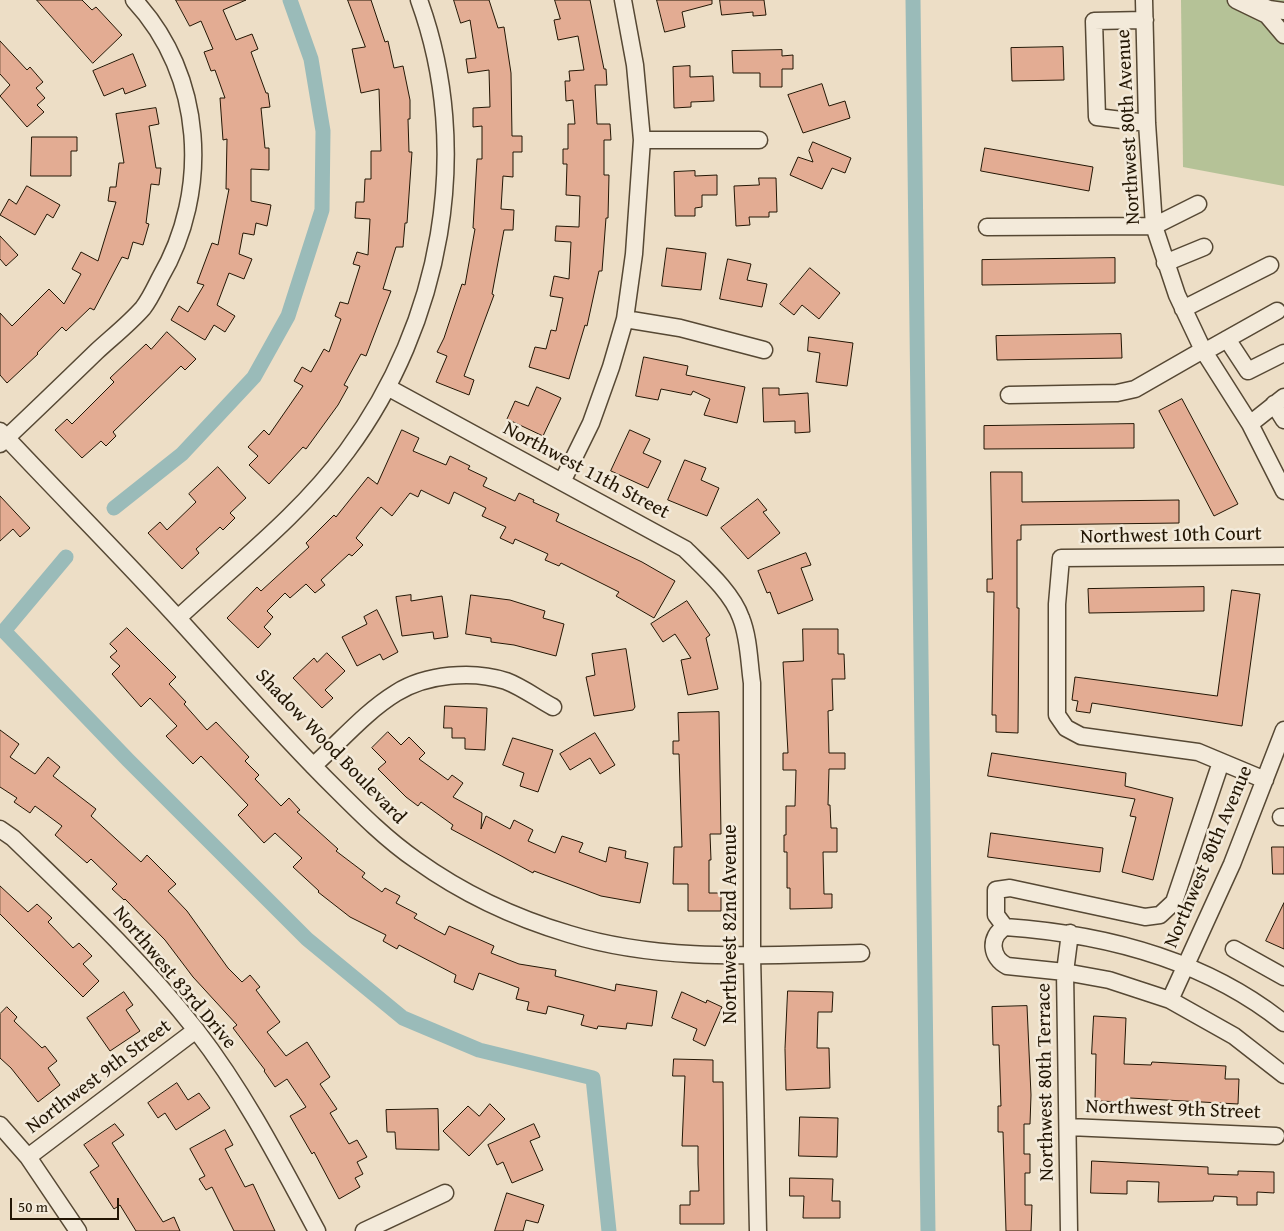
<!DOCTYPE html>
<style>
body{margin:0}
#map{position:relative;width:1284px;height:1231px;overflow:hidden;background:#eddec6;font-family:"Gentium Book Plus",serif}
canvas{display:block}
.scale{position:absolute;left:10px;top:1198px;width:109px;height:22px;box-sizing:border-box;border:2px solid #231604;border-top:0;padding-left:6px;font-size:15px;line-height:18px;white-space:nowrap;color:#231604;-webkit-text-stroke:4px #f3eada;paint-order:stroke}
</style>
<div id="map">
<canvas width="1284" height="1231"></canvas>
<div class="scale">50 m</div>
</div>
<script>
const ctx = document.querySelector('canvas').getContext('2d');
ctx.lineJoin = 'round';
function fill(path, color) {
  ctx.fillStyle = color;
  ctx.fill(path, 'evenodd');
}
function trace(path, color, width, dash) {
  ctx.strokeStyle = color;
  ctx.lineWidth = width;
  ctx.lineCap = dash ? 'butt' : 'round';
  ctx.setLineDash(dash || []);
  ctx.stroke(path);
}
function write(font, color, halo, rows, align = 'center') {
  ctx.font = font + ' "Gentium Book Plus",serif';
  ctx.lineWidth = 5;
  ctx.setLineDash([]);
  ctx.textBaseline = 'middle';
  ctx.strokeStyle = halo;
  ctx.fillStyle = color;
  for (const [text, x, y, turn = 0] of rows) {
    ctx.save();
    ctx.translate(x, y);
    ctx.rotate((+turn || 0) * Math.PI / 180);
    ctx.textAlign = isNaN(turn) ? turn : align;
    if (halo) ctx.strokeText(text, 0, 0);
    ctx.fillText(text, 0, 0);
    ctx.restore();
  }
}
fill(new Path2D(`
 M1181,0H1284V186L1183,167Z`), '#b5c297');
trace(new Path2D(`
 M913,0L928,1231
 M114,508L182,454L254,377L288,316L322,210L323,131L311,59L290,0
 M66,557L4,631L128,760L307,939L403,1018L479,1050L593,1078L609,1231`), '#9abbb9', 15);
const building = new Path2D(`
 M37,0H82L92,10L96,7L122,35L93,63Z
 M176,0H246L223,10L236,40L252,34L258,49L251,52L266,93H268L270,107L261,108L265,148H269V170L251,169V201L271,205L267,226L256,223L254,235L243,233L239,254L252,259L244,279L229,273L217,305L235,316L225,332L214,325L205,340L171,320L179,306L188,312L204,285L197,283L212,243L218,245L229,189H226L227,139L223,140L220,98H225L215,70L211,71L204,52L213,49L201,21L190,26Z
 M348,0H371L385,42L388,41L394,68L403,66L410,100V119H408L409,152H412L407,223H405L403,247H396L383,289L391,291L366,356L361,354L344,385L348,387L338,405L306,449L303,447L269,484L249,465L258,456L248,447L264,430L269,435L303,386L294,381L302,367L311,372L324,349L329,352L341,319L335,316L340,302L348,304L360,266L353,264L357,252L368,255L370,219L355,218L356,202H364L365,179H371V151H381L379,89L361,93L352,49L365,47Z
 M454,0H489L498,28L504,27L511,73L512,136H522V152H513V177L503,176L501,209L514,210L513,230H504L492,294L494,295L464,376L474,380L469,395L436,382L447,356L437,352L444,338L462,284L465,285L475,229L473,228L477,159H482V126L473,127V108L490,107L489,70L468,73L466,59L476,58L470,20L461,23Z
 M555,0H590L604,69H606L607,85H595L597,124H610L611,140H604V175H609L608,218H606L602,271H599L587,326L585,325L569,379L529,367L535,347L546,349L551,330L556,331L563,298L550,296L554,276L569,279L571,242L555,241L556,226L579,227L580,196L566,195L567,164H563V149H568V124H575L573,100L566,101L565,81H570L569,71L584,70L578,36L558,40L554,20L560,19Z
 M657,0H712V4L682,12L685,27L665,32Z
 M720,0H764L766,15L753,16V12L722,15Z
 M0,41L27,70L30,67L43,82L36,88L45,98L37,105L44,112L27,127L0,96L10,85L0,74Z
 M1063,47L1064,80L1012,81L1011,48Z
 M782,50V56L793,55V69H782V87H760V73H733L732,51Z
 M133,54L146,86L125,94L123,88L104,96L93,71Z
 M690,66V77L713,76L714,101L691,102V107L674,108L673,67Z
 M822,84L829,106L845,101L850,118L803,133L788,95Z
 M156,108L159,124L149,126L156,168H161L159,185L151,184L146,223L149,224L143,245L133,242L128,259L122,257L94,310L90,308L66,331L62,327L37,353L38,354L7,383L0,375V313L12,326L49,289L64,304L81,274L72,269L81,252L98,261L116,202L108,201L110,187H116L119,163H124L116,114Z
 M32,137H77V151H71V176H31Z
 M813,142L851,158L845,173L832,168L822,189L790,175L798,157L813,162L809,151Z
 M985,148L1093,167L1089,191L981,171Z
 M695,171V176L717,175V195H702V207L695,208V216H675L674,172Z
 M759,178H776L777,212H769V217H749L750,225L736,226L734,186L759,185Z
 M27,186L60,205L53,218L47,214L35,235L0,215L9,199L16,204Z
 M0,236L18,255L6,266L0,259Z
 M667,248L706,253L701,290L662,286Z
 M1115,258V283L982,285V260Z
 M728,259L751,264L747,280L767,284L762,307L720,299Z
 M810,268L840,293L819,319L802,305L794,315L780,304Z
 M167,332L196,359L185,370L181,366L113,432L116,436L106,446L101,441L82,458L55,430L67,419L72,424L114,382L110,378L146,344L151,349Z
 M1121,334L1122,358L997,360L996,336Z
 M809,337L853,343L847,386L816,382L820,353L808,351Z
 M644,357L688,366L686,375L745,387L737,423L704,415L710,399L693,391L691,395L661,389L658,400L636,396Z
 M537,387L561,398L543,436L507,419L515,401L528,406Z
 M763,388H779V395L808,393L810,432L795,433V421L764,422Z
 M1182,399L1238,504L1214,516L1159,411Z
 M1134,424V448L984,449V426Z
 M402,430L419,438L413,451L446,465L450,456L470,466L468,469L487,478L483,486L515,501L519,493L534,500L533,502L559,514L556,521L642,562L675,581L654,618L616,596L619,592L561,563L559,566L545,560L548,554L515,539L513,544L500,538L506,527L482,516L486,508L454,492L449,504L421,490L418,497L410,493L392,516L381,507L356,538L363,545L352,556L349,554L321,580L325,585L315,593L306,584L290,598L285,593L267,611L273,617L264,627L271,634L258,648L227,618L257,587L261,591L309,547L306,543L334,515L336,517L368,477L377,484Z
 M630,430L650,439L643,453L661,461L648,488L611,471Z
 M685,460L706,468L701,480L719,488L707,516L668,500Z
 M218,467L246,498L230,513L235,518L223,530L220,527L196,549L199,553L182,569L148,533L160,522L167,530L196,502L189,494Z
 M991,472H1022V502L1179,500V523L1021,525V540H1017V608H1019L1018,733L996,732V715H992L994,592H987V579H992Z
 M0,496L30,528L20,537L13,529L0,541Z
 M758,499L767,510L763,512L780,533L748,559L721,528Z
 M806,553L811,565L801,568L813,600L778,614L770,592L767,593L758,571Z
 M1204,587V611L1089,613L1088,589Z
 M1232,590L1260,594L1242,726L1092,703L1090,713L1076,711L1078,701L1072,700L1075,677L1217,696Z
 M411,595V601L442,596L448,637L434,639L433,632L402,636L396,597Z
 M471,595L510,600L545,611L543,618L564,624L556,656L514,645L491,642V638L466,634Z
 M687,601L710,635L706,638L718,689L688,695L681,660L691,658L675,634L663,642L651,624Z
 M377,610L398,652L383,660L380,654L357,666L342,637L367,624L364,617Z
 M127,628L176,677L169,684L186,702L184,704L207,730L216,722L249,757L245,761L259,775L255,779L281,806L289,798L300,810L297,812L338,849L336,851L365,873L362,877L382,892L385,888L400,896L396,903L417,914L414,918L445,935L449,926L494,946L491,953L519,964L556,970L555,976L615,991L616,984L657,991L652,1026L627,1023L626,1029L598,1026L597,1029L581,1025L584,1015L548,1006L546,1014L527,1010L529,1002L516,999L519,988L479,973L473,990L454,982L456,975L399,945L397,949L383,941L386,935L350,917L318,892L319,891L293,867L302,858L275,833L264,843L238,815L248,805L201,756L193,764L166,736L177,726L150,698L141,707L112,674L120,666L110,657L117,651L110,644Z
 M803,629H838V654H844L845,679H832L833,710L828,711L829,753H845V769H829L828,805H830L831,828H837V852H823L824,894H832V908L790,909V888H787V852H784V835H786V806H795L796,770H783V753H788L783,662L803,661Z
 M626,649L635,707L633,710L594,716L586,677L595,675L592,654Z
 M327,653L345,671L325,690L333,698L322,708L293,678L314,658L317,662Z
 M445,706L487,708L485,750L465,749V738H452V728H444Z
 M719,712L721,834H710L711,860H709V893H721V911H688V884H673L674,847H682L679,754H673V741H679L678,713Z
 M0,730L19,744L10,757L35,774L48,757L60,767L53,776L96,809L91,816L141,862L147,855L176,884L168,891L187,911L228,968L242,982L250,975L260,987L256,990L280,1022L267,1032L286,1056L307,1042L330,1077L320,1084L337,1109L330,1113L349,1144L357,1140L367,1157L357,1162L363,1174L355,1178L360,1187L339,1199L314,1152L312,1154L290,1116L306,1107L287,1079L275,1087L264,1071L265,1070L233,1028L237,1025L193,977L165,940L125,899L124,900L112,889L117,884L91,859L87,863L55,835L62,826L35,806L30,813L14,802L17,798L0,787Z
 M388,732L401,745L409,737L425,753L419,759L448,780L452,775L463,783L453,797L482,813L481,829L486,816L510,829L514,820L533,830L528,841L555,853L562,836L583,843L579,852L606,862L609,847L626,851L625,858L648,863L640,903L601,896L534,871L533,873L451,829L453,825L421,802L418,806L406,797L378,769L386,762L372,748Z
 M595,733L615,765L600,774L590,758L570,770L560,754Z
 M513,738L553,750L538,792L520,786L524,773L503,765Z
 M992,753L1126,773L1125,786L1173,798L1153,880L1122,872L1136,817L1130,816L1135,799L988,776Z
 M991,833L1103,848L1100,872L988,857Z
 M1272,847H1284V874H1273Z
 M0,886L28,912L37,904L52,918L48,922L73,948L79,943L92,956L83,964L99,981L83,997L0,914Z
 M1284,903V949L1266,941Z
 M788,991L833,992L832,1012H818L817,1048H829L830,1088L786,1090L785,1049Z
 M124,992L133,1005L126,1010L140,1031L110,1051L87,1018Z
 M682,992L706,1003L707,1000L722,1007L705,1046L693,1040L697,1029L672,1018Z
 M1027,1006L1031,1095L1030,1124H1024V1154H1030V1173H1025V1205H1032L1031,1231H1006L1003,1132H998V1106H1001L999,1045H993L992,1007Z
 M7,1007L17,1017L14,1021L42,1048L45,1046L57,1061L48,1068L60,1085L38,1102L11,1068L0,1058V1014Z
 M1094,1016L1126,1018L1124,1064L1151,1065L1152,1062L1226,1066L1225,1079H1239L1238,1104L1130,1098L1129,1102L1095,1101L1096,1054H1092Z
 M674,1059L713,1060V1082H723L724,1224H680V1205H690V1191H699L698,1164V1146H682L685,1076H673Z
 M177,1083L188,1100L199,1093L210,1108L176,1130L165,1113L158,1118L148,1103Z
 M490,1104L505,1119L469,1156L443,1131L468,1106L479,1116Z
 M438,1109L439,1150L396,1149L395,1132H387L386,1110Z
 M800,1117L838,1118L837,1157L799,1156Z
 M115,1124L124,1135L112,1143L163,1222L174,1217L180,1231H136L120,1205L114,1209L90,1172L99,1166L84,1145Z
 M534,1124L540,1137L530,1141L543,1170L512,1183L503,1162L497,1165L488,1145Z
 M225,1130L233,1145L225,1149L245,1187L253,1184L275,1231H234L212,1187L206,1190L199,1179L205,1176L190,1149Z
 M1092,1161L1208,1167V1174L1238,1175V1171L1274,1172V1193L1257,1192V1205H1237V1197L1214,1196L1213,1201L1158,1202L1159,1182L1127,1181V1194L1091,1193Z
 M790,1178L833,1179L832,1201H840V1218H803L804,1196H790Z
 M507,1193L544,1205L538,1223L526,1220L523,1231H495Z`);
fill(building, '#e3ac93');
trace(building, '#231604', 1);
const minor = new Path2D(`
 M1144,0L1147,123L1154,226L1177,295L1203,350L1250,424L1284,491
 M1236,0L1267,15L1284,35
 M1257,4L1269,9L1284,11
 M1145,20L1094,21L1097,117L1147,123
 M642,140H759
 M987,227L1154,226L1198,204
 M1165,263L1204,247
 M1183,309L1270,265
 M625,319L680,328L764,350
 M1227,339L1248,371L1284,353
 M1204,352L1277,311
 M389,388L685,549C704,568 732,592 741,618C749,638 749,662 752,683V955L758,1231
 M1009,395L1117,393L1135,389L1203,350
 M1274,404L1284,420
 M1250,424L1284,397
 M0,431C61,496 124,559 184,625C234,680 283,737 336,789C361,814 387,840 416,860C462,893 515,918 569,934C663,963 765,955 861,953
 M0,444C32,414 64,383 96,352C111,338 129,324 143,308C150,299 155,288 160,278C211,191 204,75 134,0
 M562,482L591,423L611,367L625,319L634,254L642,140L635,65L623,0
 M178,618C236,564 300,515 347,451C441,324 474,151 419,0
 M313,766C340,742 365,712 396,693C426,674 473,670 506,681C522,687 538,699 553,707
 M1265,780L1198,752L1081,736L1066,728L1057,715V604L1061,558L1284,556
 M1281,817H1284
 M0,829L13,838C77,900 141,960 196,1030C244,1092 280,1162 317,1231
 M1005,927L996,915V890L1010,888L1145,917L1160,915L1174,902L1221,762
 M1234,949L1284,977
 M1170,1000L1232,864L1284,730
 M1284,1023C1204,959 1105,934 1005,927C988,937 991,958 1007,966L1065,972L1109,980L1170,1000L1234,1036L1284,1075
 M0,1125L28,1157L78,1231
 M1069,1127L1276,1136
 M28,1157L196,1030
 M364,1231L445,1193
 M1069,1231L1065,972L1070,933`);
trace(minor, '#564834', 19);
trace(minor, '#f3eada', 16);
write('20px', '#231604', '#f3eada', [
 ["Northwest 80th Avenue",1129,127,-93],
 ["Northwest 11th Street",586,471,28],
 ["Northwest 10th Court",1171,536,-1],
 ["Shadow Wood Boulevard",330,747,46],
 ["Northwest 80th Avenue",1209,857,-67],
 ["Northwest 82nd Avenue",731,924,-90],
 ["Northwest 83rd Drive",174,978,50],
 ["Northwest 9th Street",99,1077,-37],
 ["Northwest 80th Terrace",1046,1082,-91],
 ["Northwest 9th Street",1173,1110,2]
]);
</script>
